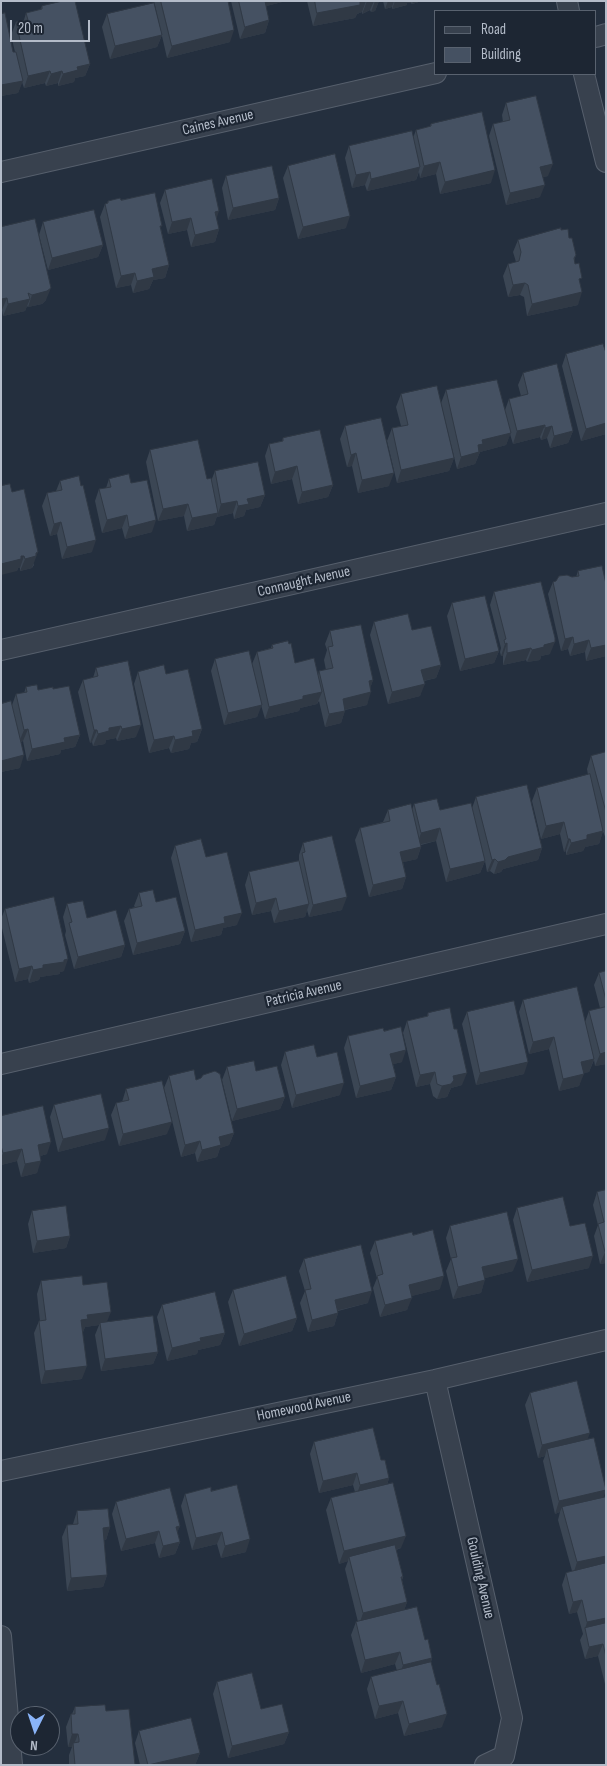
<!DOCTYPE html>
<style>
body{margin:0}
#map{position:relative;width:607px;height:1766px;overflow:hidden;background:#242f3e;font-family:"Sofia Sans Condensed",sans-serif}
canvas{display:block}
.frame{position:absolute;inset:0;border:2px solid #b4bcc9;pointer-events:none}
.legend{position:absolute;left:434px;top:10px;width:162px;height:65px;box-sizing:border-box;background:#1d2633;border:1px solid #59626f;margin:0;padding:6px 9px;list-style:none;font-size:15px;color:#b4bcc9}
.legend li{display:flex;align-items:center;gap:10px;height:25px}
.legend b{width:25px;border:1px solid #59626f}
.north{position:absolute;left:10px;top:1706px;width:50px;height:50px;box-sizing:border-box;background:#1d2633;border:1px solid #59626f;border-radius:50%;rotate:184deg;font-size:14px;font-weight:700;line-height:20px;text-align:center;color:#b4bcc9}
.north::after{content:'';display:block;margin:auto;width:18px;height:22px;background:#8ab4f8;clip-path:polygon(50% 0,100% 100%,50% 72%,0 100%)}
.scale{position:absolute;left:10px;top:20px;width:80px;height:22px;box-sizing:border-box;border:2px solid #b4bcc9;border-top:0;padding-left:6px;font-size:15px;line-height:18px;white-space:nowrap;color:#b4bcc9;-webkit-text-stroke:4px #1d2633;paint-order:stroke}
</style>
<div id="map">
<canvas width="607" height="1766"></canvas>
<div class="frame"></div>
<ul class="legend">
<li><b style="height:6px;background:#38414e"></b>Road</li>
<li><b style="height:14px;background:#455162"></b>Building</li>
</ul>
<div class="north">N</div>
<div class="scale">20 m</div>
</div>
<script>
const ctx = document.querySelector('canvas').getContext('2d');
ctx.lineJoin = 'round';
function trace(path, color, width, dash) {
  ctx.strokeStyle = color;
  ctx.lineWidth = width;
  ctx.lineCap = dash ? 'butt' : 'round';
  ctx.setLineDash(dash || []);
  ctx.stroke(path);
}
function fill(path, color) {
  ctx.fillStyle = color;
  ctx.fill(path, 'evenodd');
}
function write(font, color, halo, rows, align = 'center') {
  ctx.font = font + ' "Sofia Sans Condensed",sans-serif';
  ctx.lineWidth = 4.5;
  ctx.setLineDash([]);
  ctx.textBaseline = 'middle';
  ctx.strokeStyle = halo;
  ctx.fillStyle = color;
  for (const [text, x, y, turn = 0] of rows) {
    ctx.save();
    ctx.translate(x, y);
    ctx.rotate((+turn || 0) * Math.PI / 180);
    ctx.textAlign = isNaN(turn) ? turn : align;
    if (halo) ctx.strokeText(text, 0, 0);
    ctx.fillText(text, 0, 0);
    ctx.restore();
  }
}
const minor = new Path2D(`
 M567,1L569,11
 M596,37L606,34
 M584,74L606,162
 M1,172L436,73
 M1,650L606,513
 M1,1064L606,924
 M435,1380L512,1718L504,1756L485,1765
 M1,1471L435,1380L606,1340
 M1,1636L12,1765`);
trace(minor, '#565f6c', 22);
trace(minor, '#38414e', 20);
fill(new Path2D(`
 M154,1H228L230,42L167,58Z
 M231,1H286L266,6L269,20L265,33L240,39Z
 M307,1H379L375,11L371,12L370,10L362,14V12L357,14L355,18L313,26Z
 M383,1H422L412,4L411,3H407V5L392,9V7L385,9Z
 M42,6L90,64L85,76L75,78L74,82L58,86V83L46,86L45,83L24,88L22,82L18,93L1,96V14L13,52H15L11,35L16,22L24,20L26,13L40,10Z
 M107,14L162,35L157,47L110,59L102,27Z
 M506,103L548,176L543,177L540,197L506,205L489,136L493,124L503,122L502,115Z
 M431,124L491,183L440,194L436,174L420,178L419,172L416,180L367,191L365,185L352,188L345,158L349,146L413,138L416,130L429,127Z
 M288,166L346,228L298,239L283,178Z
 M226,176L279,198L275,210L228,220L222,188Z
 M165,190L216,218L219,229L215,242L191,247L187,230L168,234L160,203Z
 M121,200L161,229L169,265L165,278L153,280L149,289L133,293L131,285L116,288L100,217L105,204H107L108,201Z
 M43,222L103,245L98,257L48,270L39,235Z
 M1,227L46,300L42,304L28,307L27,306L25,311L3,316L2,310Z
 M561,230L569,238L576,255L574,261L580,283L578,305L527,316L524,297L520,295L508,297L503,276L508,264L516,262L513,252L518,240Z
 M606,353V434L581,441L562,366L566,354Z
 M523,373L573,431L568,443L550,448L547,438L541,440L540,437L513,444L510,434L506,445L480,452L475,464L457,469L441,403L446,390L505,410L509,399L521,396L518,385Z
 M401,394L454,458L449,471L397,483L387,441L392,428L401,426L396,407Z
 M345,426L389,486L358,493L352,466L347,467L340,439Z
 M283,438L333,485L328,497L298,504L292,479L271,484L265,456L269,444L282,441Z
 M150,450L211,481L215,471L265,495L260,507L246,510L244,516L234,519L233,513L217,517V516L214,525L187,531L184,516L158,521L146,462Z
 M109,479L131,483L152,532L125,539L122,528L102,533L95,501L99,489L106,488Z
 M60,481L92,552L62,559L57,534L50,536L42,506L47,493L56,491Z
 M1,486L34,565L32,568L20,571V568H18L17,571Z
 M578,571L606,656L586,661L585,652L570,656L568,649L561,651L548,594L553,582L576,577Z
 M494,592L550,654L541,656L540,660L527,662L526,660L503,665V656H501L500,652L501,648L490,605Z
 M452,603L499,651L494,663L460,671L447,616Z
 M374,622L412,630L441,665L436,678L424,681L420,696L388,704L370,635Z
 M330,631L373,680L370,688L367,705L345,710L341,723L325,727L319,701L317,704L300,708L299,711L265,719L261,705L257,717L224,725L211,671L215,659L260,699L252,664L257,652L271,648L272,645L295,663L318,675L319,671L326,670L324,660L327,650L325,644Z
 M96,668L136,737L117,741L116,738L106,740L105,744L93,746L92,742L90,743L78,692L83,680L93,678Z
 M138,672L166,674L202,729L197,742L191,743L189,749L171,753L169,748L149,753L134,684Z
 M26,687L38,690L80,735L75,747L61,750L60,754L27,761L23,741L21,742L20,768L1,772V704L12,705L16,694L24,693Z
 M606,752V839L602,829L603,831L599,844L585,847L583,851L566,855V851L564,852L560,834L541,839L532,801L537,788L588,775L587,769L591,756Z
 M476,797L542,848L538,860L503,869L501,872L494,874L490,871L487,872L485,861L480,873L446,882L436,841L421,845V847L417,859L403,862L406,877L402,889L369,897L355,840L360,828L383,822L388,810H412L414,804L440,810L472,808Z
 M303,843L342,910L309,917L307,910L305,917L274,923L271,911L252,915L245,885L249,872L299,861V855Z
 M175,846L206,857L237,925L223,928L221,935L191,942L171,858Z
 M139,893L156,902L185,931L180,944L133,955L124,921L129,909L135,907L134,906Z
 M67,904L125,945L121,957L74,969L65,935L66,931L63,917Z
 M5,909L64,971L60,972V974L40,977L39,980L29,983L28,979L15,982L1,924V919Z
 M606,971V1064L595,1066L594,1060L589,1072L583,1073L579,1086L559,1091L549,1049L529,1054L519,1012L523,1000L585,1022L589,1011L600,1008L594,985L599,973Z
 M467,1012L524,1074L476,1085L462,1024Z
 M428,1013L462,1085L451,1088L447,1097L437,1099L433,1096L430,1084L416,1087L403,1033L407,1021L427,1016Z
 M384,1031L402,1062L393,1064L396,1077L391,1090L356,1098L344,1048L348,1036Z
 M285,1052L317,1057L340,1095L292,1108L281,1065Z
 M227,1067L256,1071L285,1097L280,1109L232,1121L222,1080Z
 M169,1076L196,1080L234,1133L229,1145L220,1148L217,1157L197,1162L195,1153L181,1157L164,1088Z
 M126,1089L167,1134L119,1146L111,1115L116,1103L122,1102Z
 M54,1105L105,1140L58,1152L50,1117Z
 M1,1116L47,1154L40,1156L37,1173L21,1177L17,1161L1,1165Z
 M606,1190V1263L600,1264L594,1236L598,1225L593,1205L597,1192Z
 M517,1208L570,1226L589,1268L527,1282L513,1220Z
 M32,1211L70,1236L66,1248L33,1253L28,1224Z
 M450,1226L513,1271L485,1278L481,1293L453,1299L446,1271L451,1259L446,1238Z
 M413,1235L440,1289L411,1296L407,1310L380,1317L373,1288L377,1278L370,1253L375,1241Z
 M304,1259L368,1303L338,1311V1313L334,1326L308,1332L300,1303L305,1291L299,1271Z
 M41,1281L83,1285L107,1322L158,1352L153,1364L101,1371L95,1335L99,1325L85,1327L83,1332L82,1379L41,1384L34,1333L39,1321H40L37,1294Z
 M233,1290L297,1318L292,1331L239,1346L228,1302Z
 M162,1305L225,1333L220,1345L198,1350L197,1354L167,1361L157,1317Z
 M530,1393L588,1440L603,1498L606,1497V1688L598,1656L585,1659L580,1640L583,1634L577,1612L569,1614L562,1585L566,1573L572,1571L558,1520L560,1512L555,1514L543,1461L545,1456L538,1458L525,1405Z
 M314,1442L381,1460L389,1478L387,1485L401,1548L396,1550L403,1577L402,1580L407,1602L404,1610L425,1640L432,1658L431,1662L442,1727L404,1736L398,1713L375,1719L367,1689L371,1677L397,1671L395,1664L361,1673L351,1635L356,1622H358L345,1569L348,1561L339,1564L326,1510L331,1498L355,1492L353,1485L319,1493L310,1454Z
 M211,1491L246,1552L221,1558L217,1544L192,1550L181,1506L185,1494Z
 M116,1502L180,1526L177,1532L180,1542L175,1554L159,1558L155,1543L121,1551L112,1514Z
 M77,1511L110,1527L106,1540H104L107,1575L103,1587L67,1591L62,1537L67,1525L73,1524Z
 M217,1682L261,1709L289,1732L284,1744L228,1758L213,1694Z
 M75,1707L106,1711L135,1765H69V1755L72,1747H68L66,1727L71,1714H72Z
 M139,1731L200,1753L195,1765H140L135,1743Z`), '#3b4654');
fill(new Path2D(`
 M261,1H286L259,8Z
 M366,1L362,12L357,14L355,18L313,26L317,13L360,2Z
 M367,1H374L370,10L362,14Z
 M375,1H379L375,11L371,12Z
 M388,1H394L392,7L385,9Z
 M395,1H412L411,3H407V5L392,9Z
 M413,1H422L412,4Z
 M269,20L265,33L240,39L245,27Z
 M234,30L230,42L167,58L172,46Z
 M162,35L157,47L110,59L115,46Z
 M90,64L85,76L75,78L74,82L58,86L63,74L77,67Z
 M50,71L45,83L24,88L28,76Z
 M62,71L58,83L46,86L51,74Z
 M23,81L18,93L1,96V85Z
 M440,162L436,174L420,178L424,166Z
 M553,164L548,176L536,179L540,167Z
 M420,167L416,180L367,191L371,179Z
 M495,170L491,183L440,194L445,182Z
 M370,172L365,185L352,188L356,175Z
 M545,185L540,197L506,205L510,193Z
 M279,198L275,210L228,220L233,208Z
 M219,211L215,223V212Z
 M350,216L346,228L298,239L303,227Z
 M191,218L187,230L168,234L172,222Z
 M219,229L215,242L191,247L195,235Z
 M103,245L98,257L48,270L52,258Z
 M169,265L165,278L153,280L149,289L133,293L137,281L152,269Z
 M135,273L131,285L116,288L121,276Z
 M525,283L520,295L508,297L513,285Z
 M51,288L46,300L42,304L28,307L32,295Z
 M582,292L578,305L527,316L532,304Z
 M7,298L2,310H1V299Z
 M30,299L25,311L3,316L8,304Z
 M606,423V434L581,441L586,429Z
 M545,425L540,437L513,444L517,431Z
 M552,426L547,438L541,440L545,428Z
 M573,431L568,443L550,448L554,436Z
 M511,433L506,445L480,452L475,464L457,469L461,457L478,445L482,440Z
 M356,453L352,466L347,467L351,455Z
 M454,458L449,471L397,483L401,470Z
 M297,466L292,479L271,484L275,472Z
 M394,473L389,486L358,493L362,480Z
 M333,485L328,497L298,504L302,492Z
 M265,495L260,507L246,510L244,516L234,519L238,506L247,499Z
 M237,501L233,513L217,517L221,504Z
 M188,504L184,516L158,521L163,509Z
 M218,513L214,525L187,531L192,518Z
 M127,515L122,528L102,533L107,520Z
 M156,520L152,532L125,539L129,527Z
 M61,522L57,534L50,536L54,524Z
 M96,540L92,552L62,559L67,547Z
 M38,552L32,568L20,571L25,559Z
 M21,556H24L20,568H18L17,571L1,575V564Z
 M573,637L568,649L561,651L565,639Z
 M589,640L585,652L570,656L574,644Z
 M555,642L550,654L541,656L540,660L527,662L532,650L544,645Z
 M507,643L503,656H501L505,644Z
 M606,645V656L586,661L591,648Z
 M531,648L526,660L503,665L507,653Z
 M499,651L494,663L460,671L465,659Z
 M441,665L436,678L417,682L421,670Z
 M373,680L369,692V681Z
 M425,684L420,696L388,704L392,692Z
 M322,692L317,704L300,708L299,711L265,719L269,707L303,696Z
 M371,692L367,705L338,711L343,699Z
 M262,705L257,717L224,725L228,713Z
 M345,711L341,723L325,727L329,714Z
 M141,725L136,737L117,741L122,729Z
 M121,726L116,738L106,740L105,744L93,746L98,734L109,728Z
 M28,729L23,741L19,742L24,730Z
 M202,729L197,742L191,743L189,749L171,753L175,740L192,731Z
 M94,730H97L92,742L90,743Z
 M80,735L75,747L61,750L60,754L27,761L32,749L64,738Z
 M174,736L169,748L149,753L154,740Z
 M24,755L20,768L1,772V761Z
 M564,822L560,834L541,839L546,826Z
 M440,828L436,841L417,845L421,833Z
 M603,831L599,844L585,847L583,851L566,855L571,843L587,835Z
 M568,839H570L566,851L564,852Z
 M421,847L417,859L396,864L400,852Z
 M542,848L538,860L503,869L501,872L494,874L498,862L508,857Z
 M495,859L490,871L487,872L492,860Z
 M485,861L480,873L446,882L450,869Z
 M406,877L402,889L369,897L373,885Z
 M347,897L342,910L309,917L313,905Z
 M276,898L271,911L252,915L256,903Z
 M309,904L305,917L274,923L279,911Z
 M242,913L237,925L223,928L221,935L191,942L195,930L224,917Z
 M185,931L180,944L133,955L137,943Z
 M125,945L121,957L74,969L78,957Z
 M68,959L64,971L60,972V974L40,977L39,980L29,983L33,970L43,965Z
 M32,966L28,979L15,982L19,969Z
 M554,1037L549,1049L529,1054L533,1042Z
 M406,1050L402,1062L386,1066L390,1054Z
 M606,1052V1064L595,1066L600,1054Z
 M594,1059L589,1072L576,1075L581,1062Z
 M528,1062L524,1074L476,1085L480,1073Z
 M435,1072L430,1084L416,1087L420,1075Z
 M467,1073L462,1085L451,1088L447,1097L437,1099L442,1086L453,1076Z
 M584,1074L579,1086L559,1091L563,1079Z
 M396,1077L391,1090L356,1098L360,1086Z
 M344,1083L340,1095L292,1108L296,1095Z
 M285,1097L280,1109L232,1121L237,1109Z
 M172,1122L167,1134L119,1146L123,1134Z
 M109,1128L105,1140L58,1152L63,1139Z
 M234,1133L229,1145L220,1148L217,1157L197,1162L202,1150L219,1137Z
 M200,1141L195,1153L181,1157L185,1145Z
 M51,1142L47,1154L33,1158L38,1145Z
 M22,1149L17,1161L1,1165V1158L3,1153Z
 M41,1161L37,1173L21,1177L25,1164Z
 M70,1236L66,1248L33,1253L37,1241Z
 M605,1252H606V1263L600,1264Z
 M593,1256L589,1268L527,1282L532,1270Z
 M518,1259L513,1271L478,1280L482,1267Z
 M444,1276L440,1289L404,1298L409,1285Z
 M485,1280L481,1293L453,1299L458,1287Z
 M372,1291L368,1303L331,1312L335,1300Z
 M412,1298L407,1310L380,1317L385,1305Z
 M111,1312L106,1324L100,1323L99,1325L85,1327L83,1332H77L81,1320L87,1315Z
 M338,1313L334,1326L308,1332L312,1320Z
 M297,1318L292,1331L239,1346L244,1334Z
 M225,1333L220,1345L198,1350L197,1354L167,1361L172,1348L200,1338Z
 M158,1352L153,1364L101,1371L105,1359Z
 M87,1366L82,1379L41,1384L45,1371Z
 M590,1433L585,1446L547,1449L545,1456L538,1458L542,1445Z
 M357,1473L353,1485L319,1493L323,1481Z
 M389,1478L385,1491L356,1497L360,1485Z
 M606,1490L602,1502L562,1507L560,1512L555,1514L559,1501Z
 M180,1526L175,1538L176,1527Z
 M110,1527L106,1540H99L103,1528Z
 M159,1531L155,1543L121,1551L126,1539Z
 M222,1532L217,1544L192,1550L196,1538Z
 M406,1536L401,1548L350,1561L349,1557L348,1561L339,1564L344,1551Z
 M250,1539L246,1552L221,1558L225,1546Z
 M180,1542L175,1554L159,1558L163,1546Z
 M606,1556V1567L573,1575L577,1562Z
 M107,1575L103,1587L67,1591L71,1578Z
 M582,1600L577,1612L569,1614L573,1602Z
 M407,1602L403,1614L359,1625L363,1613Z
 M606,1618V1629H585L587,1622Z
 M603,1644L598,1656L585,1659L589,1647Z
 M400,1652L395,1664L361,1673L365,1660Z
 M432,1658L428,1671L399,1677L403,1665Z
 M403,1701L398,1713L375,1719L379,1706Z
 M447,1714L442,1727L404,1736L409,1724Z
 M289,1732L284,1744L228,1758L232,1746Z
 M72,1734H78L73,1747V1743L72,1747H68Z
 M200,1753L195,1765H150Z`), '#303945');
const building = new Path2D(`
 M63,1H75L90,64L77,67L78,70L63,74L62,71L51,74L50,71L28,76L16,22L28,20L26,13L42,9V6Z
 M161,1H228L234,30L172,46Z
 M239,1H265L269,20L245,27Z
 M315,1H361L360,2V5L317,13Z
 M154,3L162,35L115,46L107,14Z
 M5,13L13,52H16L23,81L1,85V14Z
 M536,96L553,164L540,167L545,185L510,193L493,124L510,120L506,103Z
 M482,112L495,170L445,182L440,162L424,166L416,130L431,126V124Z
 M412,131L420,167L371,179L370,172L356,175L349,146Z
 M335,154L350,216L303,227L288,166Z
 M272,166L279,198L233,208L226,176Z
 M212,179L219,211L215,212L219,229L195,235L191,218L172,222L165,190Z
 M155,193L162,226H160L169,265L152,269L154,277L137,281L135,273L121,276L105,204L108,203V201L120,198L121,200Z
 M94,210L103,245L52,258L43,222Z
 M35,219L51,288L47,291L32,295L28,293L30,299L8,304L7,298L1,299V227Z
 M561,228V230L568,229L569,238H572L576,255L574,258L575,264L579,263L582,278L579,279L582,292L532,304L528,285L525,283L513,285L508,264L519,261L521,252L518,240Z
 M603,344L606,353V423L586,429L566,354Z
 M557,364L573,431L554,436L552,426L545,428V425L517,431L509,399L528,394L523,373Z
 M497,380L511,433L482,440L483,444L478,445L479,452L461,457L446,390Z
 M437,386L454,458L401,470L392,428L408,425L401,394Z
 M381,418L394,473L362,480L356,453L351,455L345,426Z
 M320,430L333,485L302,492L297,466L275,472L269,444L283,441V438Z
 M198,440L207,479L211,478L218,513L192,518L188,504L163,509L150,450Z
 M258,462L265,495L247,499L249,504L238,506L237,501L221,504L215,471Z
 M129,474L131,483L147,480L156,520L129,527L127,515L107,520L99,489L111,487L109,479Z
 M79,476L81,486L83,485L96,540L67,547L61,522L54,524L47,493L62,490L60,481Z
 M10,484L12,492L24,489L38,552L36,553V556L25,559L24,556H21V559L1,564V486Z
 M602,566L606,584V645L591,648L589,640L574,644L573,637L565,639L553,582L556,581L559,576L567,575L572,577L579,576L578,571Z
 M541,582L555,638V642L544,645V647L532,650L531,648L507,653V643L505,644L504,640L506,639L494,592Z
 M485,596L499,651L465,659L452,603Z
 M408,614L412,630L431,626L441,665L421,670L425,684L392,692L374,622Z
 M361,625L373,680L369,681L371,692L343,699L345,711L329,714L319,671L333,668L328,647L333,646L330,631Z
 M288,641L289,644L291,643L295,663L314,658L322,692L303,696V699L269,707L257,652L273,648L272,645Z
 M249,651L262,705L228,713L215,659Z
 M128,661L141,725L122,729L121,726L109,728V731L98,734L97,730H94L83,680L98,676L96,668Z
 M164,665L166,674L188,669L202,729L192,731L193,736L175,740L174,736L154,740L138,672Z
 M37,685L38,690L53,687V689L69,686L80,735L64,738L65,742L32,749L28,729L24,730L16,694L27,692L26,687Z
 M11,701L24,755L1,761V704Z
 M606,752V812L591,756Z
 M590,774L603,831L587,835V839L571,843L570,839H568L564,822L546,826L537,788Z
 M527,785L542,848L508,857L505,860L498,862L495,859L492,860L476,797Z
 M437,799L440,810L471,803L485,861L450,869L440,828L421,833L414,804Z
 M411,804L421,847L400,852L406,877L373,885L360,828L390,821L388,810Z
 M332,836L347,897L313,905L302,853L305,852L303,843Z
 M201,839L206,857L227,852L242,913L224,917L225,923L195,930L175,846Z
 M299,861L309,904L279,911L276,898L256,903L249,872Z
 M153,890L156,902L176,897L185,931L137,943L129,909L142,906L139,893Z
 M54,897L68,959L64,960V962L43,965V968L33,970L32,966L19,969L5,909Z
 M83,901L87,918L116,910L125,945L78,957L69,923L72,922L67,904Z
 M606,971V1000L599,973Z
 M577,987L594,1059L581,1062L584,1074L563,1079L554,1037L533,1042L523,1000Z
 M514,1001L528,1062L480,1073L467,1012Z
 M606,1007V1052L600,1054L589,1011Z
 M450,1008L454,1029H457L467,1073L453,1076L454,1080L451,1084L442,1086L437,1084L435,1072L420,1075L407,1021L428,1016V1013Z
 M401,1027L406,1050L390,1054L396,1077L360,1086L348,1036L383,1028L384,1031Z
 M314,1045L317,1057L337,1052L344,1083L296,1095L285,1052Z
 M254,1061L256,1071L277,1066L285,1097L237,1109L227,1067Z
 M194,1070L196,1080L201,1078L203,1075L215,1071L220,1074L234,1133L219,1137L221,1145L202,1150L200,1141L185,1145L169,1076Z
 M162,1081L172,1122L123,1134L116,1103L129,1100L126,1089Z
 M101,1094L109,1128L63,1139L54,1105Z
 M43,1106L51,1142L38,1145L41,1161L25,1164L22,1149L3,1153L1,1146V1116Z
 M606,1190V1252H605L598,1224L604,1222L597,1192Z
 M563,1197L570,1226L585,1223L593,1256L532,1270L517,1208Z
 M66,1206L70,1236L37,1241L32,1211Z
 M507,1212L518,1259L482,1267L485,1280L458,1287L451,1258L457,1257L450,1226Z
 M433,1230L444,1276L409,1285L412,1298L385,1305L377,1276L383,1274L375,1241L412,1232L413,1235Z
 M361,1245L372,1291L335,1300L338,1313L312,1320L305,1290L311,1289L304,1259Z
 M82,1276L83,1285L107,1282L111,1312L87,1315L88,1319L81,1320L87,1366L45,1371L39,1321L46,1320L41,1281Z
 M286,1276L297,1318L244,1334L233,1290Z
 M215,1292L225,1333L200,1338L201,1341L172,1348L162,1305Z
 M153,1316L158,1352L105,1359L100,1323Z
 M577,1381L590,1433L542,1445L530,1393Z
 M373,1428L381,1460H385L389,1478L360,1485L357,1473L323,1481L314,1442Z
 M594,1438L606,1490L559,1501L547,1449Z
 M393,1483L406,1536L344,1551L331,1498Z
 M237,1485L250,1539L225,1546L222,1532L196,1538L185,1494L211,1487V1491Z
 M170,1488L180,1526L176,1527L180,1542L163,1546L159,1531L126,1539L116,1502Z
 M606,1497V1556L577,1562L562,1507Z
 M108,1509L110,1527L103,1528L107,1575L71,1578L67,1525L78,1524L77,1511Z
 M395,1545L403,1577H401L407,1602L363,1613L349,1557Z
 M606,1563V1618L587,1622L582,1600L573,1602L566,1573Z
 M417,1607L425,1640L428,1639L432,1658L403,1665L400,1652L365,1660L356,1622Z
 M606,1623V1657L603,1644L589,1647L585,1628Z
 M431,1662L437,1685L439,1684L447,1714L409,1724L403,1701L379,1706L371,1677Z
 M252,1673L261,1709L282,1704L289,1732L232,1746L217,1682Z
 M105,1705L106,1711L129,1709L135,1765H75L73,1743L79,1742V1739L78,1734H72L71,1714H75V1707Z
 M191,1718L200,1753L148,1765L139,1731Z`);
fill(building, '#455162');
trace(building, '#303945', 1);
write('15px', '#b4bcc9', '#1d2633', [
 ["Caines Avenue",218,123,-13],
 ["Connaught Avenue",304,582,-13],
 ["Patricia Avenue",304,994,-13],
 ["Homewood Avenue",304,1407,-12],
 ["Goulding Avenue",480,1578,77]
]);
</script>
